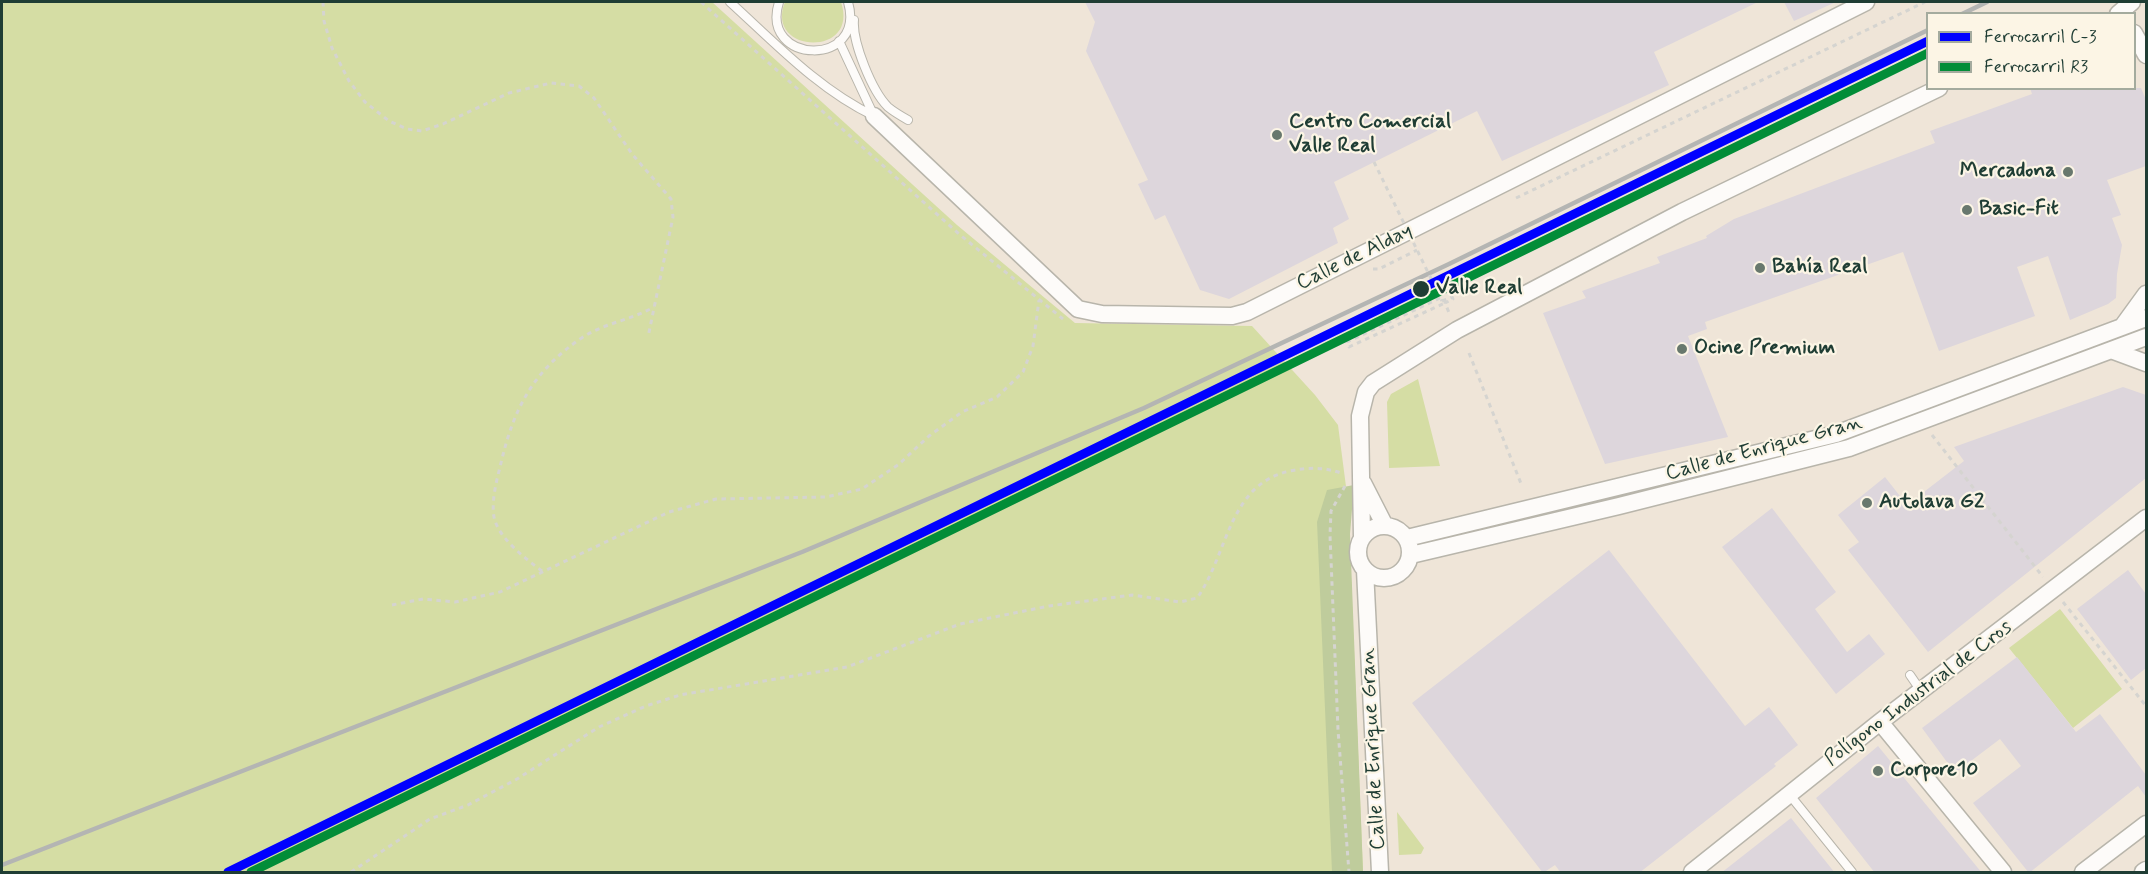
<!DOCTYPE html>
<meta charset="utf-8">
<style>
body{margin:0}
#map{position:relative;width:2148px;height:874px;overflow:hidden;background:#efe5d8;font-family:Mynerve,sans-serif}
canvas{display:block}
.frame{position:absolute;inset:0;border:3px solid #1f3d34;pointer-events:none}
.legend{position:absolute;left:1926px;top:12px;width:210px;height:78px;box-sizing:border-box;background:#fcf5e5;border:2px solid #a4ab9e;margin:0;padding:8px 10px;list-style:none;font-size:18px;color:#1f3d34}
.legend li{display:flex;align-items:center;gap:12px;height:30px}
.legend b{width:30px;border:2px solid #a4ab9e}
</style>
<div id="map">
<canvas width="2148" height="874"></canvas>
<div class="frame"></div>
<ul class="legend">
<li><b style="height:8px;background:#00f"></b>Ferrocarril C-3</li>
<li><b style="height:8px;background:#028d38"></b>Ferrocarril R3</li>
</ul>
</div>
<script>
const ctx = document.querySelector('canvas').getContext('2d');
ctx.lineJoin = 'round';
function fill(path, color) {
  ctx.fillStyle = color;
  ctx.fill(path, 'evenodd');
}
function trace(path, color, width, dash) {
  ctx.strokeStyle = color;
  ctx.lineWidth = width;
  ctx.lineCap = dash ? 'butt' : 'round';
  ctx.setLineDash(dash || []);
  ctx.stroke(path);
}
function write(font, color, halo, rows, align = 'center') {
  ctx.font = font + ' Mynerve,sans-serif';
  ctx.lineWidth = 4.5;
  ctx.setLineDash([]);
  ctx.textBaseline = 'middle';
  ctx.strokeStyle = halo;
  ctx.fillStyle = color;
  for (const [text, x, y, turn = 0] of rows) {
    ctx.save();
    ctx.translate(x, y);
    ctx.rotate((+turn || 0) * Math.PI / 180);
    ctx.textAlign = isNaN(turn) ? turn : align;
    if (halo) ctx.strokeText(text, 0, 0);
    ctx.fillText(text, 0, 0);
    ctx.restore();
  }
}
fill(new Path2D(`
 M2,2H712L957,225L1075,323L1252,326L1315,395L1338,425L1348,502L1363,872H2Z
 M785,2H841C860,58 764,54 785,2Z
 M1418,379L1440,466L1389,468L1387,402L1391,394Z
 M2060,609L2122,689L2073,728L2009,648Z
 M1397,812L1424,848L1421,854L1399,855Z`), '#d5dda4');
fill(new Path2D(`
 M1354,485L1350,534L1363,872H1332L1317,522L1327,490Z`), '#bfcc9c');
fill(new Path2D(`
 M1085,2H1758L1654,52L1669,85L1502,161L1477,111L1334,182L1349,219L1333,228L1338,243L1229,299L1200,290L1165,215L1155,220L1138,184L1148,180L1086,51L1095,22Z
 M1784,2H1836L1794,21Z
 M2030,88H2141L2146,100V166L2107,180L2121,215L2112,218L2122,245L2117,274L2116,298L2108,304L2070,320L2048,256L2017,267L2035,316L1939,351L1903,252L1705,322L1707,329L1688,336L1728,437L1605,464L1543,313L1586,298L1582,291L1660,263L1657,257L1707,238L1706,236L1734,219L1935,143L1930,131L2032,94Z
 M2123,387L2146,395V478L1928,652L1848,550L1859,542L1838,515L1885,477L1907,505L1964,461L1954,447Z
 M1772,508L1836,592L1815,609L1847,652L1869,634L1885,654L1836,694L1722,547Z
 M1609,550L1745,726L1769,707L1798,745L1774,764L1776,766L1639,873H1561L1555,865L1543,873L1412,703Z
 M2128,570L2146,594V668L2131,680L2077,609Z
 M2017,657L2076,732L2100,714L2146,775V797L2138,786L2029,873L1973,803L2021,766L2000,739L1955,773L1922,728Z
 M1878,746L1982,873H1875L1816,798Z
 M1791,818L1835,873H1721Z`), '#ddd6dc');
const service = new Path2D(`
 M730,2C774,42 819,90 874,116
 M779,2C759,65 867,68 848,2
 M854,20C852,42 872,91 888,107C894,112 901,116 908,120
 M839,41L874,116
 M1910,675L1921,691
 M1789,794L1852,872`);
const minor = new Path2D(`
 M2118,14L2132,2
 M2134,33L2146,55
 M874,116L1078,309L1102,314L1232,316L1247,312L1866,2
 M2122,327L2146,294
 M2111,350L2146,363
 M1363,483L1385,526
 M1358 552a26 26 0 1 1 52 0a26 26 0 1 1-52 0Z
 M1362,537L1360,416L1366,392L1373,383L1457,330L1682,212L1939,88
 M1407,538L1836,434L2146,318
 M1411,555L1619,506L1849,448L2146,337
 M1365,570L1380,872
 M1880,722L2003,872
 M1692,872L1880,722L2146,518
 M2083,872L2146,824
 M2143,872L2146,870`);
trace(service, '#b8b5ab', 10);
trace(minor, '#b8b5ab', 19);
trace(new Path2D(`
 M323,2L324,21L332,48L349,81L365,102L389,121L407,129L422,131L443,124L509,93L551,83L579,86L594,98L632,154L671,199L673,217L648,337
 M701,2L959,234L1063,319
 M1516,198L1925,2
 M1373,269H1379L1417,250
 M1440,298L1347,342L1349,347L1445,303
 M1442,301L1452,297L1453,299L1445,303L1450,315
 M1469,353L1522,486
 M1932,435L2043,577
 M1345,486L1331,511L1330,535L1338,730L1349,872
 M542,571C526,559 498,538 494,517C491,501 497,479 501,463C514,407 534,370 583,337C605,323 631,320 654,307
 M2063,602L2146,706
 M392,605L423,599L455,602L500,592L669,512L716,499L826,497L862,489L898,465L929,436L962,412L997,397L1023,372L1033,346L1039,300
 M351,872L430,819L468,805L517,779L599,727L646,706L680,695L847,667L960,624L1049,606L1132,595L1180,602L1197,598C1228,555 1228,484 1290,471C1309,467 1325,467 1344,474`), '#d5d4d0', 3, [4.5, 4.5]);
trace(service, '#fdfbf9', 8);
trace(minor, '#fdfbf9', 16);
trace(new Path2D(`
 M1962,14L1987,2
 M2,865L802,552L1144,408L1449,264L1928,30`), '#b4b5b3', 4.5);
trace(new Path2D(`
 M1374,162L1442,301`), '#d5d4d0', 3, [4.5, 4.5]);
trace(new Path2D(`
 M228,872L1928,41`), '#00f', 9);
trace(new Path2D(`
 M251,872L1928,53`), '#028d38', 9);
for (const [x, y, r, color] of [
 [1277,135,6,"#68786d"],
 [2068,172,6,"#68786d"],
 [1967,210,6,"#68786d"],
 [1760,268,6,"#68786d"],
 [1421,289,9,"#1f3d34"],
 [1682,349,6,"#68786d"],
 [1867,503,6,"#68786d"],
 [1878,771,6,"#68786d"]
]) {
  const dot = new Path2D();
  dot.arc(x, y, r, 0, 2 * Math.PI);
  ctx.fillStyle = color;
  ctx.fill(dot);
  trace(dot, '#fcf5e5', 2);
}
write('bold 21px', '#1f3d34', '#fcf5e5', [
 ["Centro Comercial",1289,123],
 ["Valle Real",1289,147],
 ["Mercadona",2056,172,"right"],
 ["Basic-Fit",1979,210],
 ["Bahía Real",1772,268],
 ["Ocine Premium",1694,349],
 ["Autolava G2",1879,503],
 ["Corpore10",1890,771]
], 'left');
write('21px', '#1f3d34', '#fcf5e5', [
 ["Calle de Alday",1355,258,-26],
 ["Calle de Enrique Gran",1764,449,-15],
 ["Polígono Industrial de Cros",1919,694,-37],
 ["Calle de Enrique Gran",1374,749,-93]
]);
write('bold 21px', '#1f3d34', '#fcf5e5', [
 ["Valle Real",1436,289]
], 'left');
</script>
